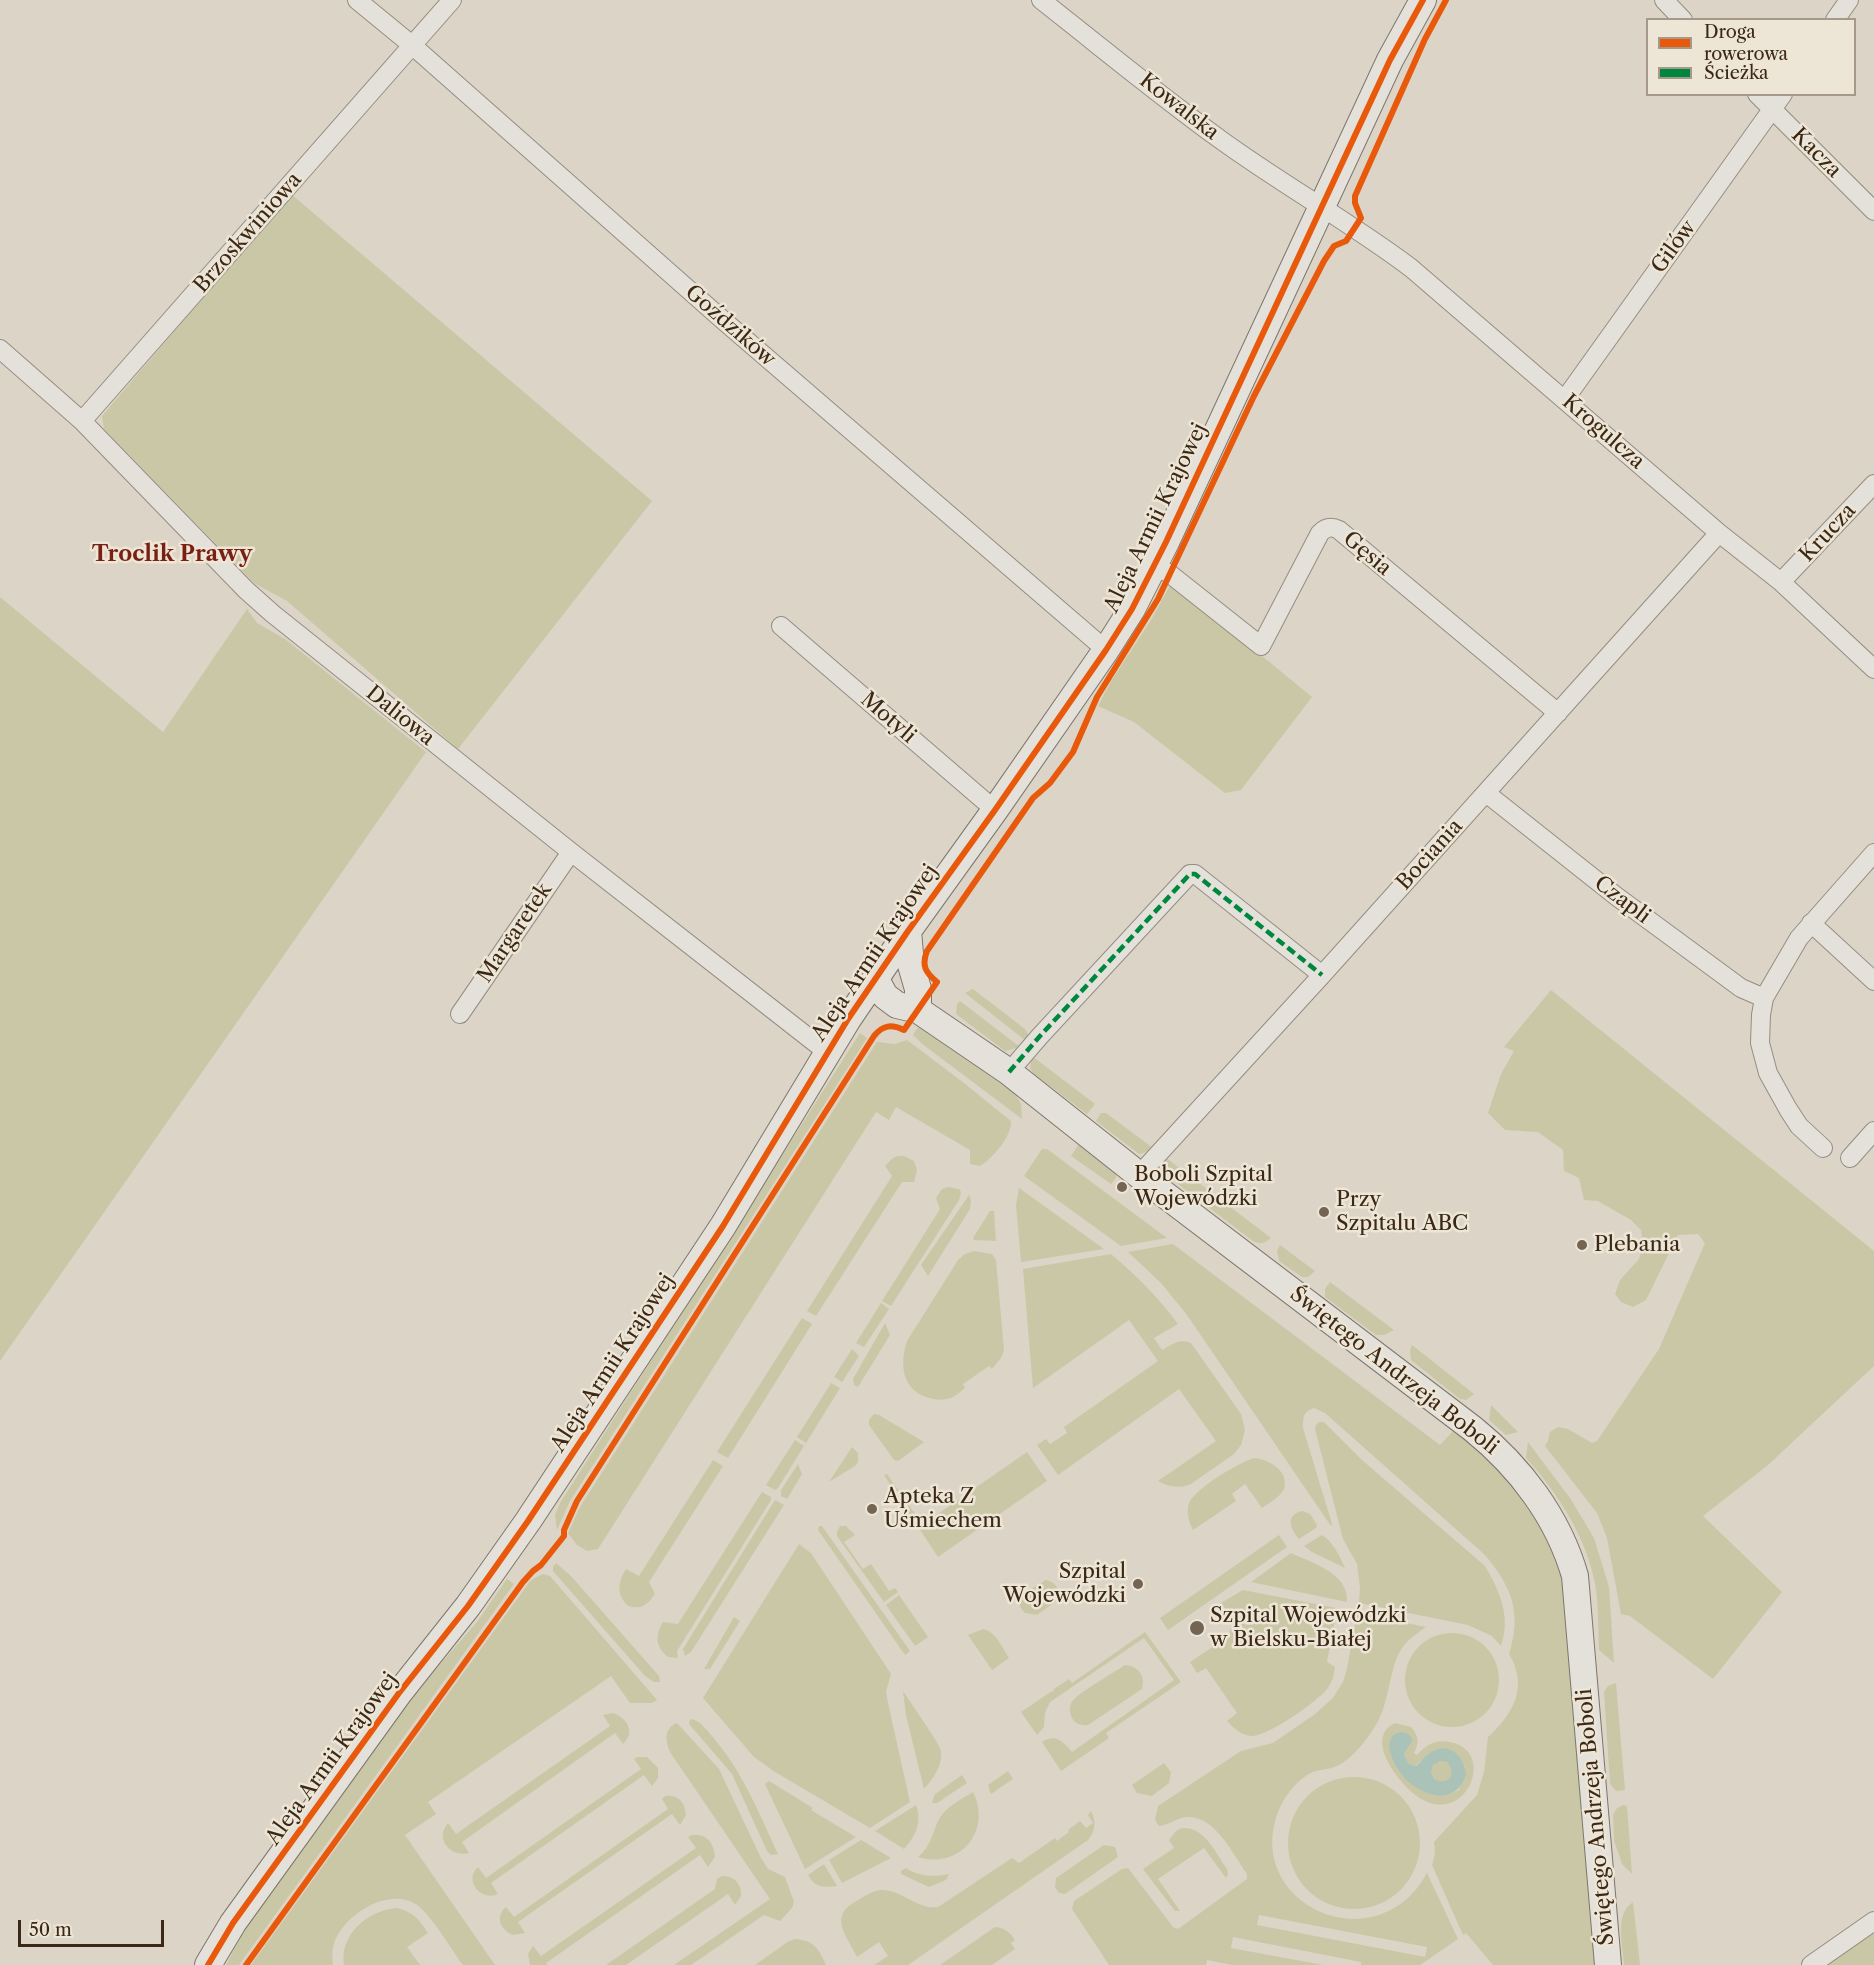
<!DOCTYPE html>
<meta charset="utf-8">
<style>
body{margin:0}
#map{position:relative;width:1874px;height:1965px;overflow:hidden;background:#dcd4c6;font-family:"Libre Caslon Text",serif}
canvas{display:block}
.legend{position:absolute;left:1646px;top:18px;width:210px;height:78px;box-sizing:border-box;background:#ede5d5;border:2px solid #a69989;margin:0;padding:8px 10px;list-style:none;font-size:18px;color:#3b2817}
.legend li{display:flex;align-items:center;gap:12px;height:30px}
.legend b{width:30px;border:2px solid #a69989}
.scale{position:absolute;left:18px;top:1920px;width:146px;height:27px;box-sizing:border-box;border:3px solid #3b2817;border-top:0;padding-left:8px;font-size:18px;line-height:21px;white-space:nowrap;color:#3b2817;-webkit-text-stroke:4px #ede5d5;paint-order:stroke}
</style>
<div id="map">
<canvas width="1874" height="1965"></canvas>
<ul class="legend">
<li><b style="height:8px;background:#e8590c"></b>Droga rowerowa</li>
<li><b style="height:8px;background:#00873e"></b>Ścieżka</li>
</ul>
<div class="scale">50 m</div>
</div>
<script>
const ctx = document.querySelector('canvas').getContext('2d');
ctx.lineJoin = 'round';
function fill(path, color) {
  ctx.fillStyle = color;
  ctx.fill(path, 'evenodd');
}
function trace(path, color, width, dash) {
  ctx.strokeStyle = color;
  ctx.lineWidth = width;
  ctx.lineCap = dash ? 'butt' : 'round';
  ctx.setLineDash(dash || []);
  ctx.stroke(path);
}
function write(font, color, halo, rows, align = 'center') {
  ctx.font = font + ' "Libre Caslon Text",serif';
  ctx.lineWidth = 5;
  ctx.setLineDash([]);
  ctx.textBaseline = 'middle';
  ctx.strokeStyle = halo;
  ctx.fillStyle = color;
  for (const [text, x, y, turn = 0] of rows) {
    ctx.save();
    ctx.translate(x, y);
    ctx.rotate((+turn || 0) * Math.PI / 180);
    ctx.textAlign = isNaN(turn) ? turn : align;
    if (halo) ctx.strokeText(text, 0, 0);
    ctx.fillText(text, 0, 0);
    ctx.restore();
  }
}
fill(new Path2D(`
 M291,194L652,501L458,749L287,601L254,583L104,429L102,416Z
 M1172,582L1312,697L1241,790L1225,793L1134,722L1098,706L1110,683L1151,620Z
 M0,597L163,732L247,609L257,623L285,639L426,752L0,1361Z
 M973,989L1025,1029L1028,1034L1026,1041L965,993Z
 M1551,990L1874,1251V1366L1768,1465L1703,1516L1782,1592L1713,1679L1630,1616L1621,1614L1607,1538L1597,1513L1545,1446L1548,1441L1550,1432L1558,1427L1568,1429L1592,1443L1597,1441L1659,1349L1705,1243L1698,1234L1678,1235L1646,1300L1633,1307L1621,1302L1615,1294L1620,1280L1639,1259L1643,1243L1641,1230L1631,1220L1598,1201L1584,1200L1579,1178L1564,1171L1563,1150L1538,1132L1505,1130L1488,1113L1501,1074L1514,1051L1504,1047Z
 M960,1001L1020,1047L1005,1051L956,1014L957,1004Z
 M918,1027L1015,1093L1021,1104L1022,1119L921,1043L913,1035Z
 M860,1033L867,1038L570,1501L557,1530L555,1515L560,1503Z
 M907,1040L964,1083L1011,1121C1012,1136 993,1158 980,1166L970,1164V1150L896,1107L889,1120L876,1112L598,1549L587,1551L577,1545L568,1533L580,1507L877,1042L895,1044Z
 M1032,1056L1095,1104L1087,1114L1034,1074L1030,1068Z
 M1101,1113H1106L1153,1148L1146,1152L1139,1154L1096,1121Z
 M1079,1144L1116,1172V1178L1111,1184L1071,1156Z
 M1042,1149H1047L1167,1238L1121,1246L1024,1176Z
 M898,1156H904L914,1161L917,1170L914,1182H902L816,1316L807,1311L892,1176L885,1166L893,1158Z
 M1165,1157L1271,1238C1265,1243 1261,1245 1253,1241L1166,1175L1162,1165Z
 M948,1187L959,1189L961,1192L959,1200L891,1306L882,1301L940,1209L936,1198L942,1189Z
 M1019,1188L1104,1249L1021,1262L1016,1205Z
 M969,1195L971,1200L970,1209L928,1276L921,1265Z
 M990,1211H994L996,1241L974,1240L973,1238Z
 M1173,1244L1440,1445L1455,1429L1491,1458L1535,1513L1563,1574L1597,1965H1493L1466,1933L1463,1935L1432,1865L1435,1853L1434,1842L1477,1795L1484,1772L1488,1737C1513,1714 1529,1687 1509,1654C1522,1613 1512,1587 1485,1555L1325,1413L1314,1408C1303,1412 1303,1417 1303,1428L1332,1524L1331,1526L1187,1315L1161,1283L1128,1252Z
 M1280,1245L1315,1271L1308,1277H1302L1279,1261L1277,1251Z
 M974,1251L992,1254L996,1260L1004,1350L1001,1358L992,1369L989,1366L963,1384L965,1388C961,1391 957,1395 953,1397C945,1401 934,1400 926,1397C901,1388 900,1363 907,1341L958,1260L965,1254Z
 M1111,1254C1136,1275 1158,1297 1178,1324L1154,1338L1162,1350C1172,1345 1179,1338 1191,1343L1241,1414L1245,1430L1241,1445L1234,1454L1191,1484C1179,1489 1169,1487 1158,1481L1216,1441L1179,1389L1058,1475L1037,1445L1046,1439L1050,1444L1067,1433L1064,1427L1158,1361L1129,1320L1033,1388L1023,1269Z
 M1330,1282L1394,1330L1384,1335H1376L1325,1297V1289Z
 M881,1303L889,1309L864,1347L856,1343Z
 M802,1318L812,1324L728,1458L717,1452Z
 M885,1323L890,1335L858,1387L854,1385L853,1379Z
 M1412,1345L1474,1394L1466,1400L1460,1399L1411,1360L1410,1350Z
 M852,1349L859,1356L842,1382L834,1377Z
 M831,1383L840,1388L806,1443L797,1437Z
 M1491,1405L1518,1432L1506,1435L1489,1420Z
 M874,1414L879,1415L924,1442L898,1461L894,1460L869,1425V1420Z
 M1319,1422H1324L1362,1460L1485,1566C1500,1591 1511,1617 1501,1646L1492,1636L1468,1625L1359,1603L1360,1588L1357,1564L1343,1539L1315,1429L1316,1425Z
 M795,1440L804,1446L778,1488L775,1490L766,1485Z
 M1528,1442L1570,1498L1594,1538L1609,1587L1614,1663L1599,1650C1598,1629 1599,1605 1595,1584C1587,1538 1557,1492 1526,1458Z
 M852,1447L858,1453V1462L855,1466L829,1482Z
 M1027,1452L1047,1481L938,1557L884,1475L887,1474L920,1521L929,1515L932,1520L936,1517L935,1516Z
 M1254,1458C1268,1459 1290,1471 1284,1489C1280,1497 1269,1503 1262,1508L1245,1484L1232,1494L1236,1501L1193,1530C1189,1522 1186,1512 1189,1503C1196,1488 1238,1463 1254,1458Z
 M713,1460L723,1466L649,1582L655,1594C647,1605 642,1610 628,1606C616,1594 618,1582 626,1569L639,1576Z
 M798,1464L802,1474L787,1499L781,1496V1490Z
 M762,1492L771,1497V1500L677,1651L678,1658L668,1657C655,1646 655,1636 663,1622L678,1624Z
 M775,1500L784,1505L691,1652L685,1656L683,1649Z
 M1302,1511L1310,1514L1317,1525L1316,1528L1299,1539C1290,1529 1285,1515 1302,1511Z
 M819,1526H822L910,1651L905,1655L818,1530Z
 M840,1526H846L855,1535L844,1542L863,1569L871,1564L889,1591L895,1588L898,1592L884,1602L837,1536V1532Z
 M1279,1535L1287,1547L1168,1630L1160,1618Z
 M1322,1535C1333,1541 1340,1557 1345,1568L1312,1552L1304,1546Z
 M799,1544L811,1553L891,1674L886,1692L888,1703L910,1802L870,1828L775,1772L754,1757L703,1698Z
 M1291,1553C1312,1563 1349,1573 1347,1602L1251,1582Z
 M556,1563L571,1576L659,1676L660,1682H654L645,1676L553,1571V1567Z
 M543,1574L550,1576L657,1700L652,1703H630L611,1676L428,1802L436,1814L405,1835L495,1965H463C451,1949 429,1911 414,1903C389,1890 356,1909 341,1930C333,1940 331,1953 333,1965H251L531,1580Z
 M507,1579L514,1584L239,1965H226L245,1929L270,1891L413,1695L477,1622Z
 M1046,1580C1056,1582 1060,1590 1059,1599L1037,1615L1025,1613L1020,1607L1021,1595Z
 M1243,1590L1346,1610L1336,1614L1327,1662L1335,1667C1334,1675 1332,1683 1327,1689C1317,1702 1267,1737 1251,1736C1241,1735 1233,1728 1227,1721L1237,1713L1206,1668L1197,1673L1190,1662L1228,1637L1233,1621L1221,1603Z
 M899,1595L928,1637L915,1646L886,1605Z
 M1357,1613L1426,1627C1418,1633 1408,1639 1402,1648C1389,1667 1390,1702 1376,1725C1368,1738 1354,1757 1339,1765C1332,1769 1322,1769 1313,1772C1298,1778 1284,1797 1278,1812C1243,1905 1377,1965 1427,1873L1458,1939L1420,1965H1361V1962L1233,1937L1231,1948L1323,1965H1232L1207,1960L1206,1965H1109L1072,1909L1074,1901L1122,1869L1128,1868L1173,1927L1178,1929L1247,1879V1874C1233,1854 1215,1815 1186,1817C1177,1818 1169,1825 1159,1826L1155,1820L1158,1806L1241,1751L1273,1743L1315,1714L1333,1698L1343,1682L1347,1669ZM1259,1915L1427,1947L1425,1957L1257,1925Z
 M734,1617L740,1621L710,1669H704Z
 M983,1629C996,1632 1002,1647 1009,1658L992,1670L968,1635Z
 M1145,1632L1181,1682L1106,1733L1109,1738L1061,1771L1042,1742C1056,1733 1063,1742 1072,1752L1174,1680L1144,1638L1050,1702L1045,1713L1044,1727L1037,1735L1021,1712L1052,1691L1053,1692L1054,1689L1069,1679L1072,1683Z
 M1405 1680a47 47 0 1 1 94 0a47 47 0 1 1-94 0Z
 M1125,1665C1138,1666 1146,1676 1142,1689L1088,1725C1082,1726 1075,1724 1072,1718C1069,1713 1069,1705 1073,1700C1082,1691 1113,1673 1125,1665Z
 M1616,1683L1625,1790L1616,1791L1610,1784L1604,1692L1608,1686Z
 M903,1691C908,1699 940,1744 941,1751C943,1765 933,1779 924,1789L906,1715Z
 M613,1713C627,1718 636,1732 623,1744L615,1733L462,1842L469,1853C451,1858 434,1839 448,1823L456,1834L610,1726L603,1715Z
 M690,1719C700,1720 705,1728 711,1735C742,1770 759,1813 778,1854L771,1855L767,1851L732,1774L689,1724Z
 M677,1723L719,1769L761,1858L768,1869L785,1877L794,1902L792,1908L780,1921L764,1915L691,1965H674L770,1899L670,1752C665,1740 664,1728 677,1723Z
 M1395,1723L1411,1727C1418,1735 1420,1742 1414,1753L1417,1755C1426,1745 1436,1739 1449,1742C1500,1750 1464,1834 1414,1794C1397,1780 1364,1738 1395,1723ZM1390,1739L1411,1743L1404,1754L1409,1764L1415,1766L1428,1754L1465,1766L1459,1790L1450,1794H1430Z
 M637,1757H647L658,1768V1778L652,1786L644,1775L491,1883L498,1894C481,1902 463,1880 478,1867L486,1878L641,1769L634,1759Z
 M1431 1772a11 11 0 1 1 22 0a11 11 0 1 1-22 0Z
 M1164,1763L1171,1772L1169,1783L1152,1796L1137,1793L1132,1785Z
 M1008,1771L1013,1779L991,1794L988,1785Z
 M962,1775L967,1783L937,1803H932L935,1794Z
 M1288 1843a66 66 0 1 1 132 0a66 66 0 1 1-132 0Z
 M769,1781L813,1808L811,1810L856,1837L805,1869L765,1784Z
 M973,1792C992,1830 961,1870 918,1857C931,1847 932,1833 939,1819C946,1807 961,1799 973,1792Z
 M665,1796C678,1794 685,1802 686,1815L680,1825L672,1814L518,1922L525,1933L513,1935C500,1930 495,1916 506,1907L514,1917L668,1809L662,1799Z
 M916,1805C922,1822 916,1836 904,1849L875,1831Z
 M1623,1805L1627,1806L1632,1874L1622,1864L1614,1840L1613,1815L1617,1808Z
 M1091,1811C1096,1821 1096,1831 1088,1840L908,1965H874L888,1956L879,1942L857,1957C847,1936 828,1917 855,1902C863,1897 872,1891 881,1890C901,1889 917,1910 938,1907L1012,1858L1019,1863L1055,1838L1057,1841L1069,1832L1068,1830L1080,1821L1086,1828L1093,1823L1088,1815Z
 M1182,1828C1205,1827 1215,1852 1227,1869L1228,1874L1226,1878L1204,1848L1158,1879L1180,1911H1175L1143,1869L1174,1848L1169,1840L1176,1831Z
 M691,1835C706,1833 714,1842 715,1857L708,1867L700,1855L546,1963L547,1965H530L528,1954L533,1946L541,1956L696,1848L688,1837Z
 M861,1840L891,1858L842,1883L829,1860Z
 M1104,1845L1115,1847L1118,1857L1065,1894L1059,1893L1055,1888L1056,1878Z
 M824,1864L837,1886C824,1888 814,1887 808,1875Z
 M906,1868C919,1877 935,1877 949,1874L946,1880L929,1887L901,1874V1871Z
 M722,1876C735,1876 742,1884 741,1896L735,1905L728,1894L626,1965H606L715,1889L717,1879Z
 M1633,1902L1640,1965H1624C1623,1945 1614,1914 1633,1902Z
 M397,1908C413,1912 419,1919 428,1933L407,1947L420,1965H344C339,1935 368,1910 397,1908Z
 M995,1927C1005,1928 1010,1932 1015,1940L1011,1943L1015,1949L992,1965H940Z
 M1874,1933V1965H1827Z
 M795,1939C814,1940 819,1949 826,1965H755L789,1941Z`), '#cac7a6');
fill(new Path2D(`
 M1402,1732L1408,1734L1412,1738L1411,1743L1404,1754L1409,1764L1416,1766C1421,1762 1424,1756 1430,1753C1448,1740 1464,1756 1466,1774C1458,1803 1430,1799 1410,1783C1398,1774 1375,1736 1402,1732ZM1440,1761L1447,1762C1458,1774 1448,1787 1434,1779L1431,1772L1433,1765Z`), '#aac2b7');
const street = new Path2D(`
 M357,0L413,46L724,321L1106,650
 M1041,0C1101,47 1160,96 1221,140C1283,185 1350,222 1411,268L1719,533L1781,582L1874,669
 M1664,0L1683,20
 M1835,20L1849,0
 M1757,94L1874,211
 M0,349L82,421L246,590L273,614L571,852L827,1052
 M1565,399L1783,94
 M82,421L452,0
 M1155,566L1170,574L1261,646L1320,533C1326,527 1331,526 1339,530L1558,713
 M1781,582L1874,484
 M781,626L995,810
 M1486,793L1616,896L1741,988L1764,998
 M1811,923L1874,981
 M460,1014L571,852
 M1009,1072L1040,1036L1190,874H1195L1322,975
 M1823,1148L1799,1126L1788,1109L1768,1073L1760,1043L1761,1015L1764,998L1799,938L1874,853
 M1850,1158L1874,1131
 M1139,1175L1322,975L1719,533
 M1811,1965L1874,1921`);
const secondary = new Path2D(`
 M908,931L911,965L918,989V1010
 M876,979L885,996L897,1005L918,1010L1009,1072L1139,1175L1473,1429C1520,1467 1558,1517 1575,1576L1608,1965
 M208,1965L233,1923L399,1693L468,1606L528,1521L723,1226L848,1019L908,931L995,810L1106,650L1132,609L1166,542L1390,60L1423,0`);
trace(street, '#948d83', 20);
trace(secondary, '#7d766c', 28);
trace(street, '#e4e0da', 18);
trace(secondary, '#e4e0da', 26);
trace(new Path2D(`
 M1009,1072L1040,1036L1190,874H1195L1322,975`), '#00873e', 4.5, [9, 4.5]);
trace(new Path2D(`
 M208,1965L233,1923L399,1693L468,1606L528,1521L723,1226L848,1019L908,931L995,810L1106,650L1132,609L1166,542L1390,60L1423,0
 M246,1965L523,1582L533,1571L541,1565L564,1536V1530L577,1501L874,1036C883,1025 891,1024 904,1030L937,982C926,973 921,966 927,951L1033,798L1050,783L1073,752L1097,697L1158,599L1254,396L1324,261L1334,246L1346,241L1361,218L1355,203V196L1425,39L1446,0`), '#e8590c', 6);
for (const [x, y, r, color] of [
 [1122,1187,6,"#736454"],
 [1324,1212,6,"#736454"],
 [1582,1245,6,"#736454"],
 [872,1509,6,"#736454"],
 [1138,1584,6,"#736454"],
 [1197,1628,8,"#736454"]
]) {
  const dot = new Path2D();
  dot.arc(x, y, r, 0, 2 * Math.PI);
  ctx.fillStyle = color;
  ctx.fill(dot);
  trace(dot, '#ede5d5', 2);
}
write('21px', '#3b2817', '#ede5d5', [
 ["Kowalska",1179,107,38],
 ["Kacza",1816,153,45],
 ["Brzoskwiniowa",248,233,-49],
 ["Gilów",1674,247,-54],
 ["Goździków",730,326,41],
 ["Krogulcza",1603,432,41],
 ["Aleja Armii Krajowej",1156,518,-64],
 ["Krucza",1828,533,-47],
 ["Gęsia",1367,554,40],
 ["Daliowa",400,716,39],
 ["Motyli",888,718,41],
 ["Bociania",1430,855,-48],
 ["Czapli",1622,900,37],
 ["Margaretek",515,933,-56],
 ["Aleja Armii Krajowej",875,953,-56],
 ["Aleja Armii Krajowej",613,1363,-57],
 ["Świętego Andrzeja Boboli",1394,1371,38],
 ["Aleja Armii Krajowej",332,1759,-54],
 ["Świętego Andrzeja Boboli",1596,1817,-95]
]);
write('21px', '#3b2817', '#ede5d5', [
 ["Boboli Szpital",1134,1175],
 ["Wojewódzki",1134,1199],
 ["Przy",1336,1200],
 ["Szpitalu ABC",1336,1224],
 ["Plebania",1594,1245],
 ["Apteka Z",884,1497],
 ["Uśmiechem",884,1521],
 ["Szpital",1126,1572,"right"],
 ["Wojewódzki",1126,1596,"right"],
 ["Szpital Wojewódzki",1210,1616],
 ["w Bielsku-Białej",1210,1640]
], 'left');
write('bold 22px', '#7a1f14', '#ede5d5', [
 ["Troclik Prawy",172,555]
]);
</script>
